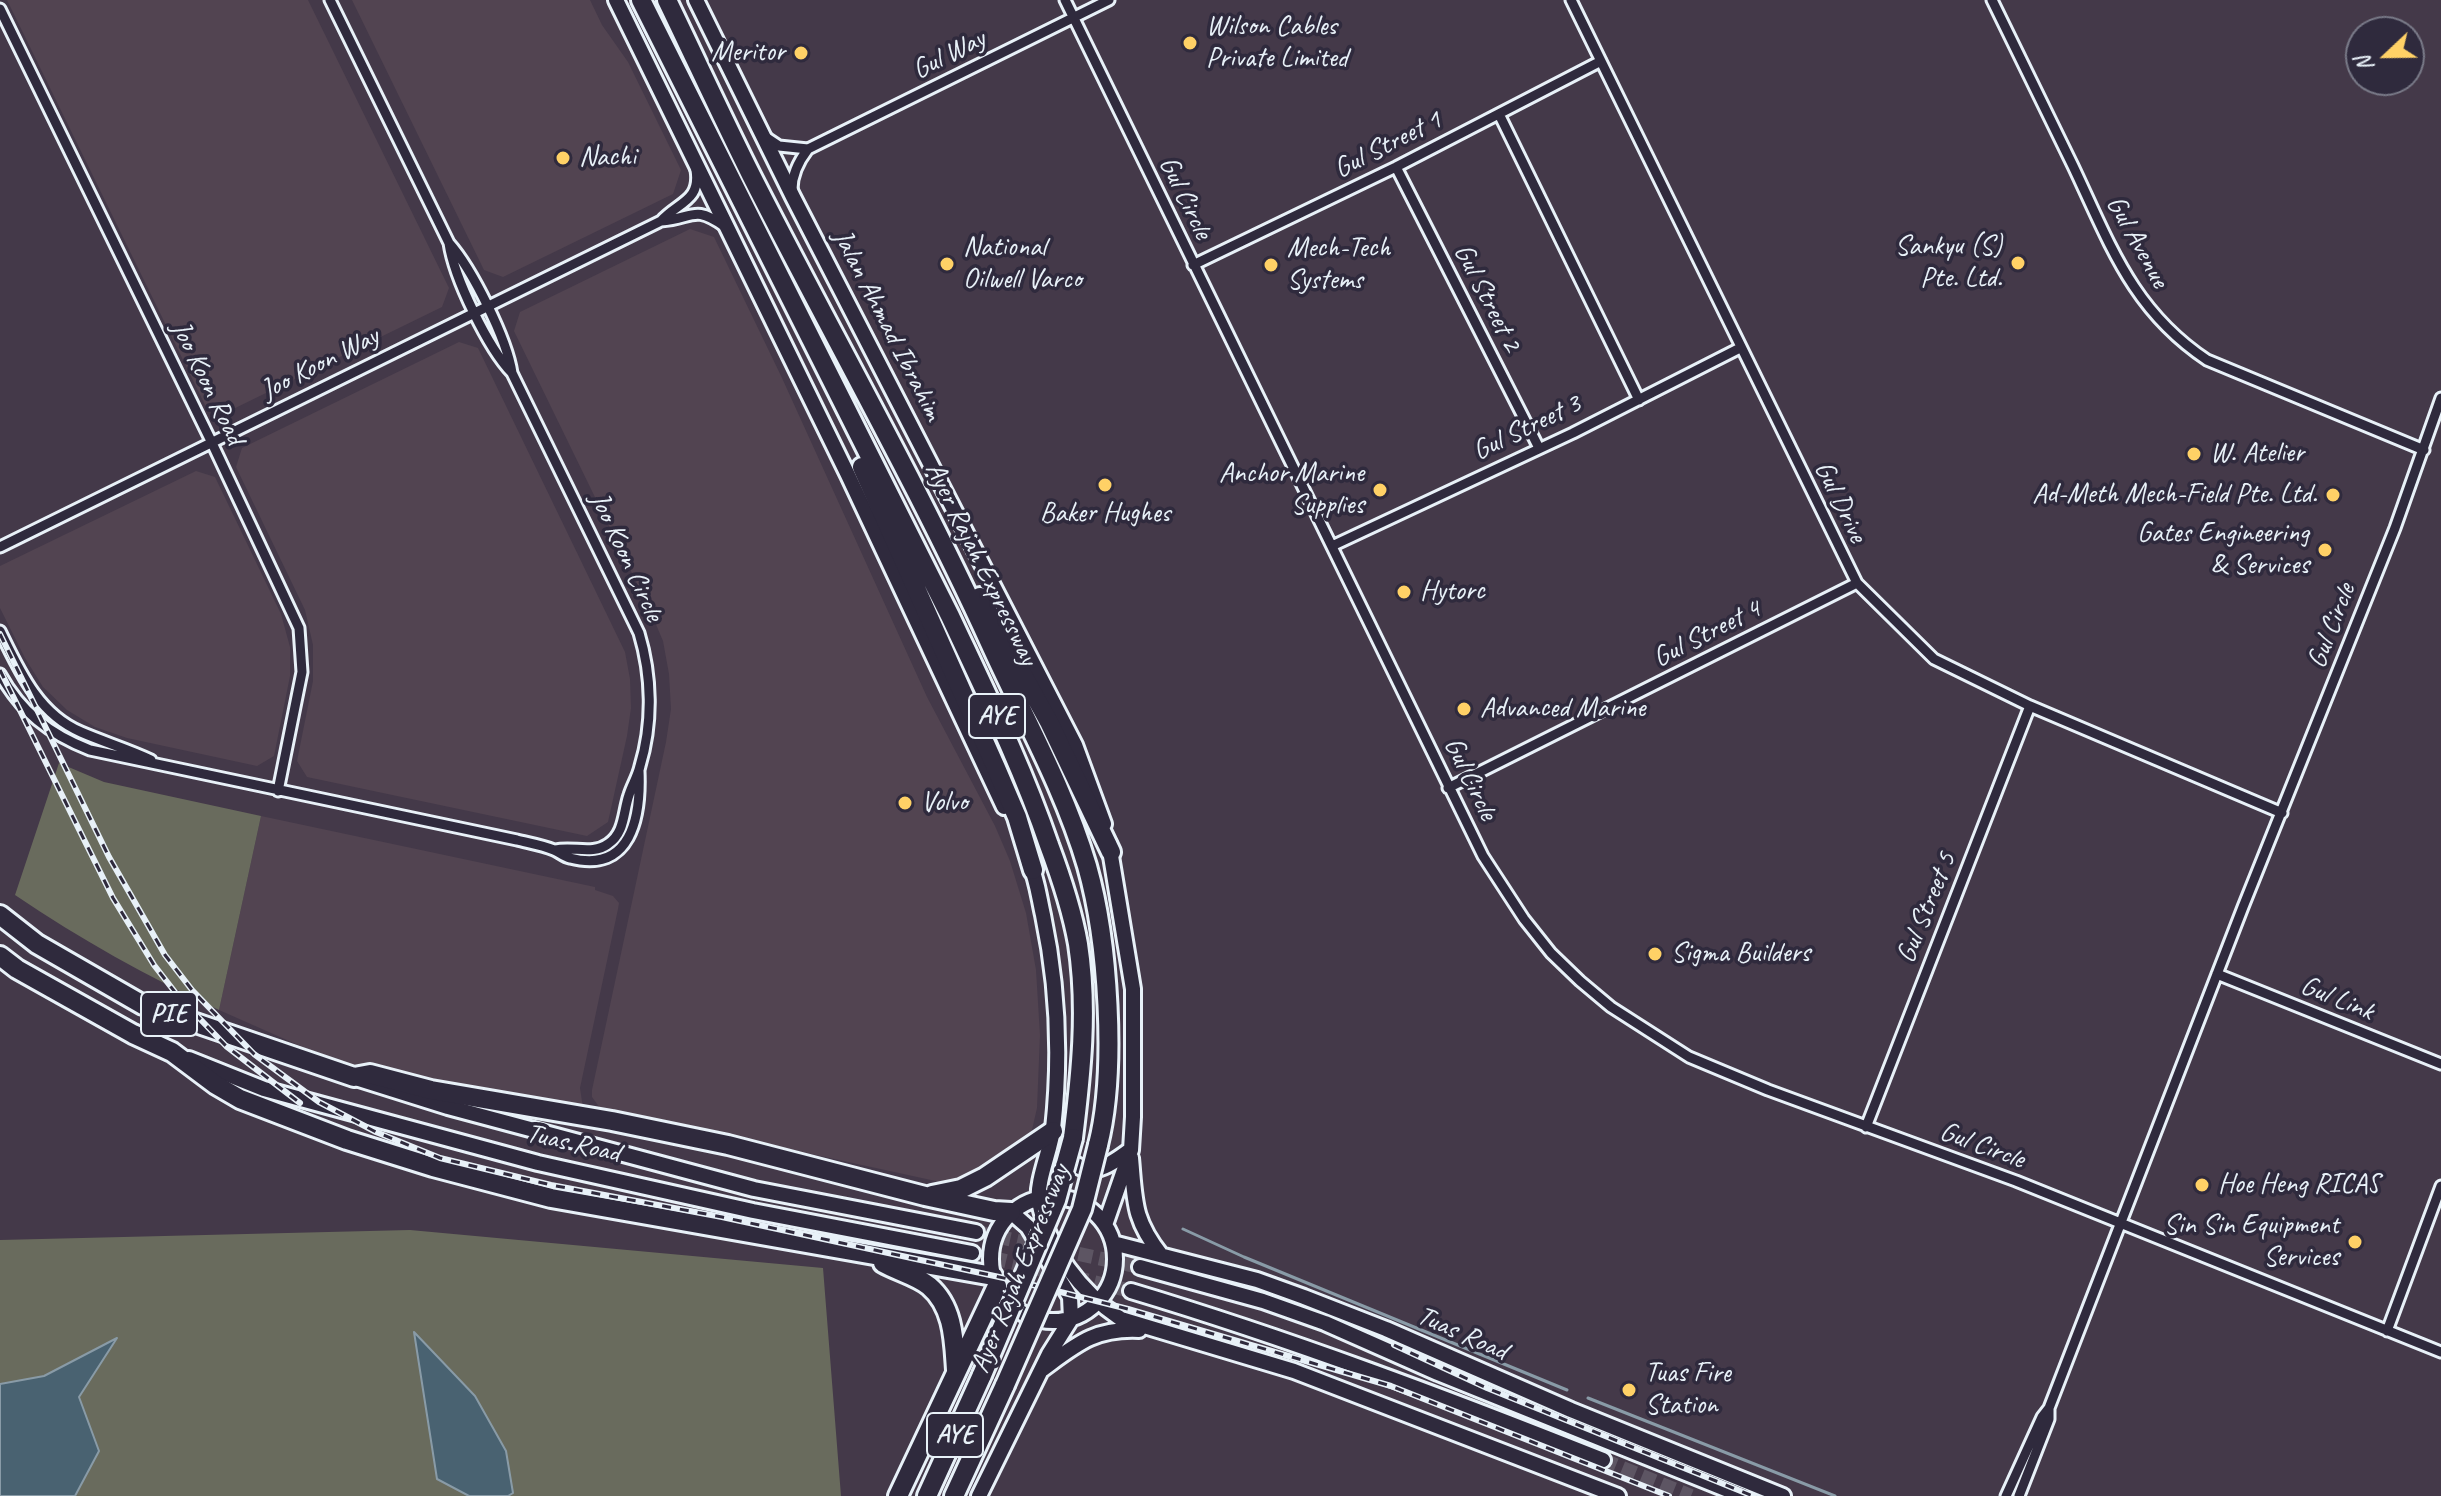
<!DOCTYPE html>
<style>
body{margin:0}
#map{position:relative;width:2441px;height:1496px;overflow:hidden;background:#443949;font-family:Caveat,sans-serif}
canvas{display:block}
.north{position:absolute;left:2345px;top:16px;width:80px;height:80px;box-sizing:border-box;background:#2f2a3d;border:2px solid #797a88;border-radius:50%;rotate:248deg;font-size:22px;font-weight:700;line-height:32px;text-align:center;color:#e8f1f8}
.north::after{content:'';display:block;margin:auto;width:28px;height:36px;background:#ffd166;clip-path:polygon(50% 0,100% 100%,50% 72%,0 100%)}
</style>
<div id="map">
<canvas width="2441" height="1496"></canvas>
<div class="north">N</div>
</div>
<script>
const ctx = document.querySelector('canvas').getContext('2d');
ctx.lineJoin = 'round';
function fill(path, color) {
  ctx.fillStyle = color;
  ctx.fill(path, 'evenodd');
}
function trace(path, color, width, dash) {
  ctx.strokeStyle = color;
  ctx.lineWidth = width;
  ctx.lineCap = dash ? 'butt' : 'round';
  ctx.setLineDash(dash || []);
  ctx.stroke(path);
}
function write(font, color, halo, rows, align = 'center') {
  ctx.font = font + ' Caveat,sans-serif';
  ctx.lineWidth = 7;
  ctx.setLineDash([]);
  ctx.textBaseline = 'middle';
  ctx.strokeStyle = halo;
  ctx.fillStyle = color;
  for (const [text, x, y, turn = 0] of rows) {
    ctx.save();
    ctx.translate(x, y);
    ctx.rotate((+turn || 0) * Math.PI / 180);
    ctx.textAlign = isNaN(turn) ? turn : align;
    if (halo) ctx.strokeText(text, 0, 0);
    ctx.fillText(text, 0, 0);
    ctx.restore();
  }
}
fill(new Path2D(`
 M7,0H308L449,288L442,307L225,413L206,407Z
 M352,0H590L602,25L628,62L681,170L673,194L503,277L484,270Z
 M690,229L714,237L782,378L927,697L995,826L1010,861L1026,913L1036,970L1040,1035L1037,1108L1029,1143L954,1185L600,1108L592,1097V1090L666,742L671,709L669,674L663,641L649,608L514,331L520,312Z
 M459,342L478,348L625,652L630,679L631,708L627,736L608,822L587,836L307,777L297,761L313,681V645L305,610L236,467L242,448Z
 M196,471L215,477L281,614L290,647V676L274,756L257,766L127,738L95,727L67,710L43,687L25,658L0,608V566Z
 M261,816L595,887V890L613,896L619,903L618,909L580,1088L583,1108L436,1083L332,1060L219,1010Z`), '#524451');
fill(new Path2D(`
 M59,763L104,782L261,816L219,1010C148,977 80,939 15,895Z
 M410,1230L823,1268L841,1496H0V1240Z`), '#696b5d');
const water = new Path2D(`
 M414,1332L475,1396L506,1451L513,1493L508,1496H469L437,1479Z
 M117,1338L79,1397L99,1451L75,1496H0V1384L44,1376Z`);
fill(water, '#496271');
trace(water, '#899ba7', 2);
trace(new Path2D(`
 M1183,1229L1244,1257L1567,1390
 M1588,1398L1835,1496`), '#899ba7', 3);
trace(new Path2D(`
 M976,1232L1140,1267
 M972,1253L1131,1291
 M1603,1460L1691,1496`), '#5d5563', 14, [14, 7]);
const minor = new Path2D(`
 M330,0L449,243C472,269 507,339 512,373
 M1065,0L1483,856L1524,919L1551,953L1580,981L1611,1007L1689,1057L1768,1090L2016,1181L2441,1352
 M1571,0L1857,583L1934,659L2030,706L2282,813
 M1992,0C2019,55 2046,111 2073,166C2110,244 2132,310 2207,360L2424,450
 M0,9L212,443L299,628L302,672L278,791
 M1499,114L1639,400
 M767,138L779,146L808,149L1109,0
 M1396,167L1539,448
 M792,193C791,176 798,162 808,149
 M661,221C693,219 693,204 724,226
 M449,243C454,278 488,348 512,373L639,633C652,676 653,723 640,766C638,776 632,785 629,795C623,812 625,833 608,844C593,855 573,846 555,850
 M1193,265L1396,167L1601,61
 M1332,546L1573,433L1740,348
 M0,547L661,221C678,202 701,201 696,170
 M0,631C19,670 38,714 81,732C104,742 128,749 151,760
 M0,674C21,712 49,734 90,750L517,840C529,843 542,845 554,850C559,852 564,857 570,858C631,874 641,817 639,771
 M1448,788L1857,583
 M2217,974L2441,1064
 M1866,1127L2030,706
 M2387,1331L2441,1186
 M2006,1496L2042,1417L2049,1408
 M2019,1496L2049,1419V1408L2243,907L2395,528L2441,398`);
const primary = new Path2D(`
 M616,0L848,475L1004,807
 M696,0L793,197L1075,745L1104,824
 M1029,862C1037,878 1039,898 1043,915C1058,986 1061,1056 1053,1129C1051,1149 1036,1182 1039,1201C1048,1250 1081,1292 1121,1319L1294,1371L1618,1496
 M189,1059L264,1089L538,1163L753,1211L972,1253
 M359,1079L448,1107L754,1189L976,1232
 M1064,1153C1086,1182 1106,1168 1130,1150
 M1131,1158C1135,1202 1133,1219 1161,1255
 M991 1259a62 62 0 1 1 124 0a62 62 0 1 1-124 0Z
 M1011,1212L1028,1227L1070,1297L1071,1319
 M1105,1225L1131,1150L1133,1117V989L1109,844
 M1113,1243L1257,1280L1304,1297L1386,1329L1571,1410L1783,1496
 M1140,1267L1263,1301L1325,1323L1438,1373L1743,1496
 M1131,1291C1291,1339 1447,1398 1603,1460
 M1043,1369C1077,1344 1095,1328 1139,1330
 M979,1496L1049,1354L1071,1319`);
const motorway = new Path2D(`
 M641,0L950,616C985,691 1022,766 1049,845C1061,877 1072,910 1078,944C1088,1009 1081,1074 1073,1138
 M667,0C695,58 722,117 751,175C830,331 917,483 990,643C1023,716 1064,788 1087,866C1108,940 1117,1070 1098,1145
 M862,467L996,768L1017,817L1033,870
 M980,597L1049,722L1111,852
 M0,915L37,944L143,1005L354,1077L370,1074L431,1090L612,1121L728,1145L925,1196L994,1211L1011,1212
 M0,956L17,969L133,1034L172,1052L216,1085L240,1099L347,1140L433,1167L551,1198L993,1276
 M932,1195L961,1189L985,1177L1053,1131
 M883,1263C897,1271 917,1276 929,1286C954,1307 954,1342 956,1370
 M898,1496L997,1286
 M927,1496L982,1375
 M954,1496L1005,1385`);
trace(minor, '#e8f1f8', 15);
trace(primary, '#e8f1f8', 20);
trace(motorway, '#e8f1f8', 24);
trace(minor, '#2f2a3d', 9);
trace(primary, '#2f2a3d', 14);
trace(motorway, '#2f2a3d', 18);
const rail = new Path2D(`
 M0,634L109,857L165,955L192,990L254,1054L319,1102L376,1132L440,1158L551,1185L722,1217L1013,1280L1128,1309L1391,1386L1669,1496
 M0,670L113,898L154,965L178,996L226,1046L300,1103
 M1394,1345L1487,1388L1753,1496`);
trace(rail, '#e8f1f8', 6);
trace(rail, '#2f2a3d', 3, [9]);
const motorwayBridge = new Path2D(`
 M982,1375L1056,1200L1073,1138
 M1005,1385L1082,1209L1098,1145`);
trace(motorwayBridge, '#e8f1f8', 24, []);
trace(motorwayBridge, '#2f2a3d', 18);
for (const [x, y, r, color] of [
 [1190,43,8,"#ffd166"],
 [801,53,8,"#ffd166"],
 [563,158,8,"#ffd166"],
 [2018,263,8,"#ffd166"],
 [947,264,8,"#ffd166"],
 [1271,265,8,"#ffd166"],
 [2194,454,8,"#ffd166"],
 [1105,485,8,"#ffd166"],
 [1380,490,8,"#ffd166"],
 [2333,495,8,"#ffd166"],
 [2325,550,8,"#ffd166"],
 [1404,592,8,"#ffd166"],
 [1464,709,8,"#ffd166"],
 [905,803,8,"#ffd166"],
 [1655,954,8,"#ffd166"],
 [2202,1185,8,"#ffd166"],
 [2355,1242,8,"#ffd166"],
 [1629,1390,8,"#ffd166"]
]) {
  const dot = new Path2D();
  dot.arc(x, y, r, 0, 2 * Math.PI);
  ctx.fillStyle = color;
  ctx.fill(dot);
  trace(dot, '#2f2a3d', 3);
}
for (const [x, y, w] of [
 [997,716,56],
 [169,1014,56],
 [955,1435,56]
]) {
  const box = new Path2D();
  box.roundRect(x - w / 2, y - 22, w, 44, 6);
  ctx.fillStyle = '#2f2a3d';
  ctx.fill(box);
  trace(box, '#e8f1f8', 2);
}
write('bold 26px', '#e8f1f8', null, [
 ["AYE",997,716],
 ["PIE",169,1014],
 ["AYE",955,1435]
]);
write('28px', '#e8f1f8', '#2f2a3d', [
 ["Wilson Cables",1206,27],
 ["Private Limited",1206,59],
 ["Meritor",785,53,"right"],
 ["Nachi",579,158],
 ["Sankyu (S)",2002,247,"right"],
 ["Pte. Ltd.",2002,279,"right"],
 ["National",963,248],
 ["Oilwell Varco",963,280],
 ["Mech-Tech",1287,249],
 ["Systems",1287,281],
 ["W. Atelier",2210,454],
 ["Anchor Marine",1364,474,"right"],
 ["Supplies",1364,506,"right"],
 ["Ad-Meth Mech-Field Pte. Ltd.",2317,495,"right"],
 ["Baker Hughes",1105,514,"center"],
 ["Gates Engineering",2309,534,"right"],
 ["& Services",2309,566,"right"],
 ["Hytorc",1420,592],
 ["Advanced Marine",1480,709],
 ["Volvo",921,803],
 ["Sigma Builders",1671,954],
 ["Hoe Heng RICAS",2218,1185],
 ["Sin Sin Equipment",2339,1226,"right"],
 ["Services",2339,1258,"right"],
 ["Tuas Fire",1645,1374],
 ["Station",1645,1406]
], 'left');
write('28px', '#e8f1f8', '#2f2a3d', [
 ["Gul Way",949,55,-27],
 ["Gul Street 1",1388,145,-27],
 ["Gul Circle",1185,198,64],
 ["Gul Avenue",2137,242,61],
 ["Gul Street 2",1487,298,63],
 ["Jalan Ahmad Ibrahim",887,325,63],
 ["Joo Koon Way",320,364,-27],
 ["Joo Koon Road",207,383,64],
 ["Gul Street 3",1527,428,-26],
 ["Gul Drive",1840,502,64],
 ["Joo Koon Circle",626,557,65],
 ["Ayer Rajah Expressway",981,564,64],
 ["Gul Circle",2332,626,-69],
 ["Gul Street 4",1707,634,-27],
 ["Gul Circle",1470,779,64],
 ["Gul Street 5",1927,908,-68],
 ["Gul Link",2337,999,22],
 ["Tuas Road",573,1144,13],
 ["Gul Circle",1982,1146,20],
 ["Ayer Rajah Expressway",1021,1269,-68],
 ["Tuas Road",1462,1334,24]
]);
</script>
